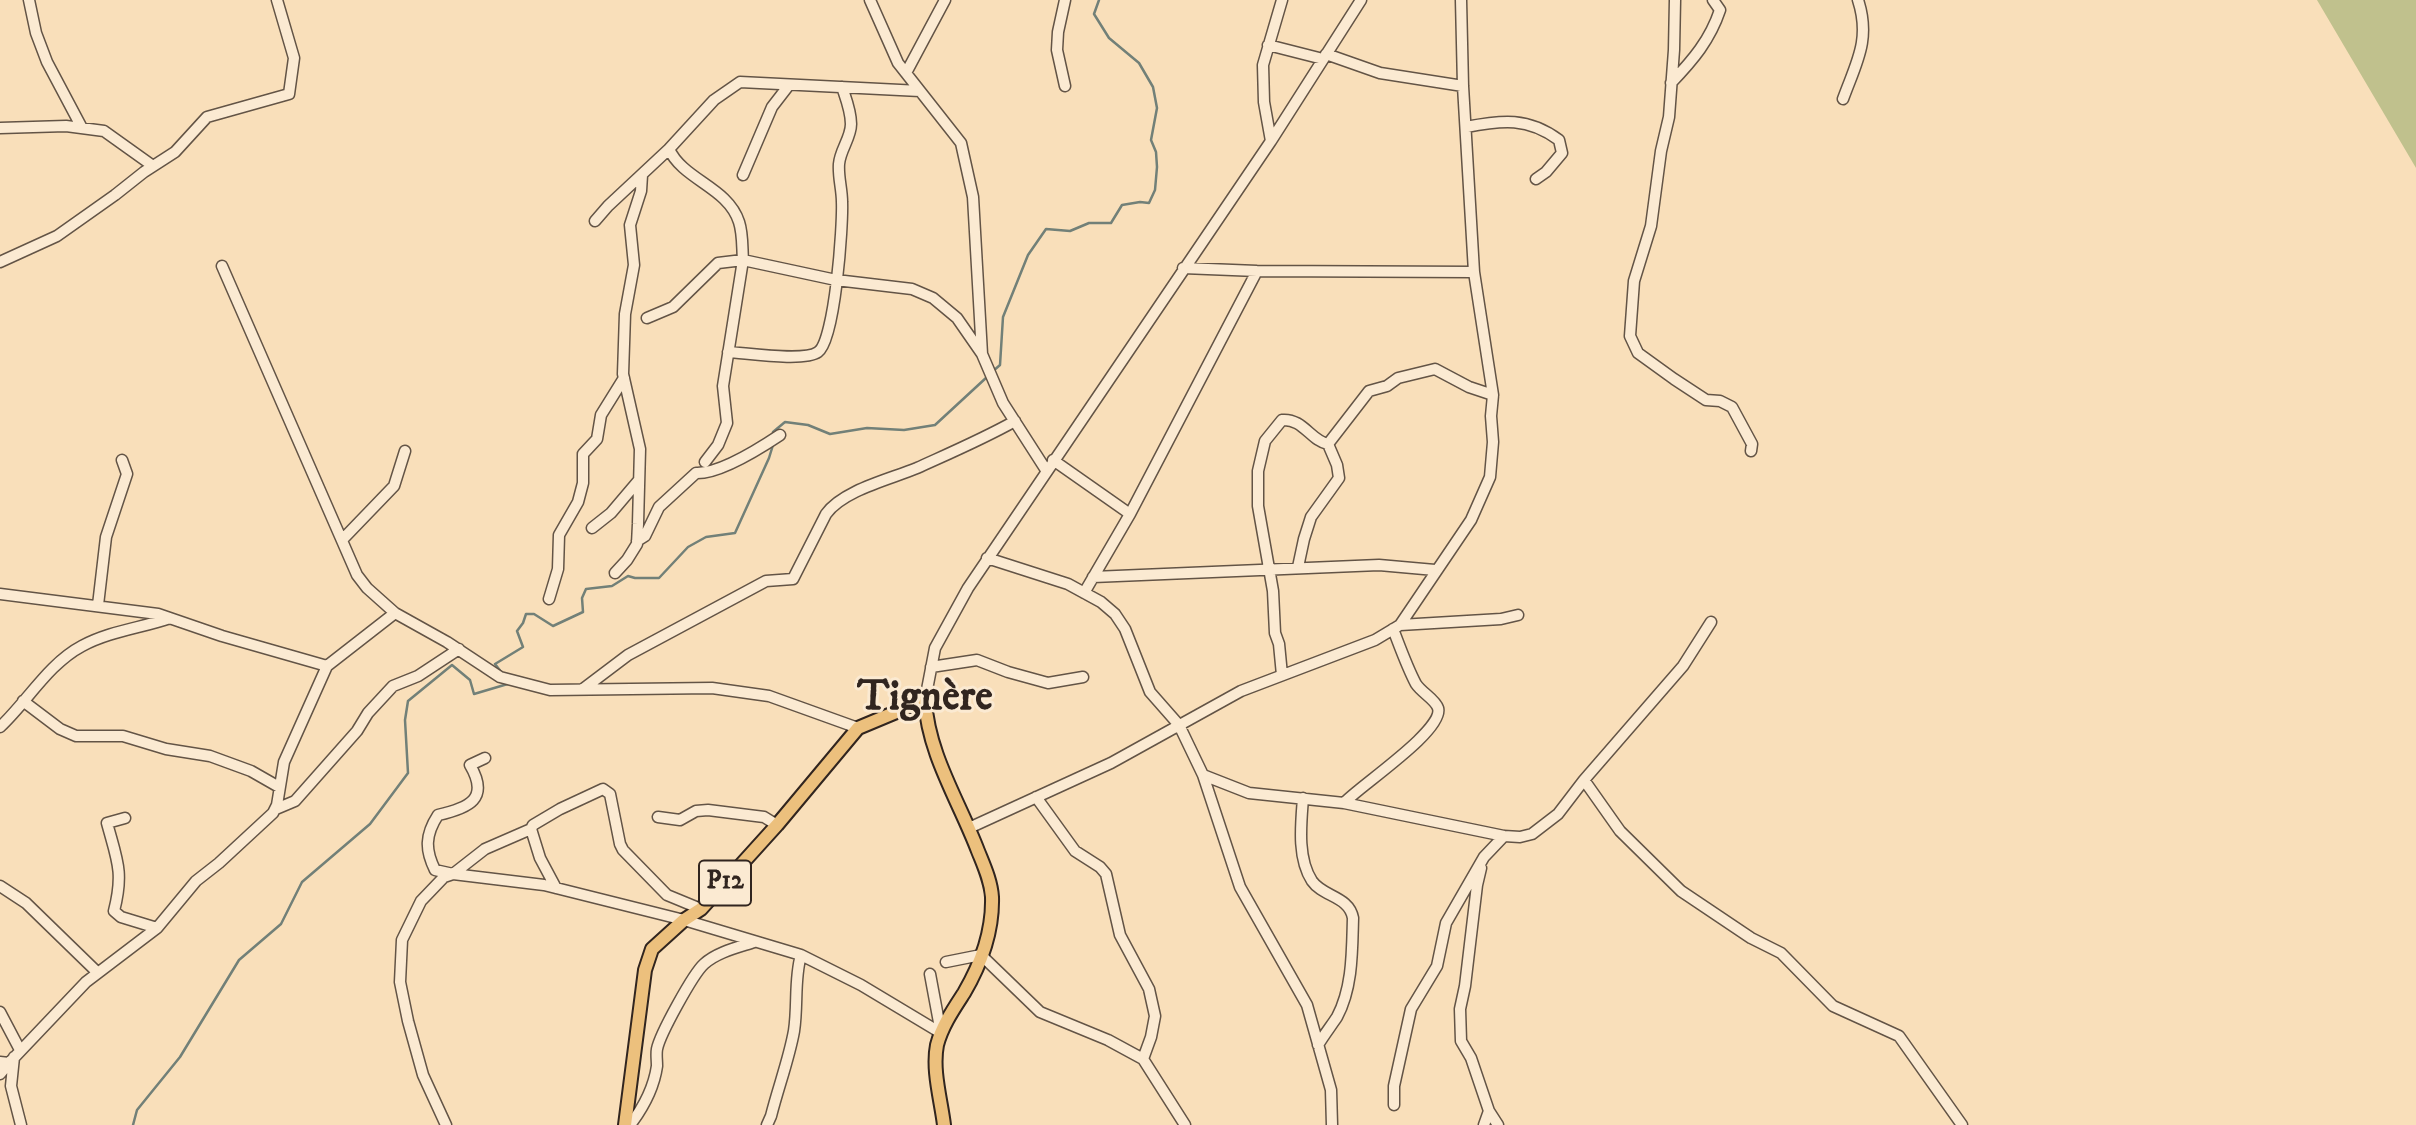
<!DOCTYPE html>
<meta charset="utf-8">
<style>
body{margin:0}
canvas{display:block;background:#f9dfba}
</style>
<canvas width="2416" height="1125"></canvas>
<script>
const ctx = document.querySelector('canvas').getContext('2d');
ctx.lineJoin = 'round';
function fill(path, color) {
  ctx.fillStyle = color;
  ctx.fill(path, 'evenodd');
}
function trace(path, color, width, dash) {
  ctx.strokeStyle = color;
  ctx.lineWidth = width;
  ctx.lineCap = dash ? 'butt' : 'round';
  ctx.setLineDash(dash || []);
  ctx.stroke(path);
}
function write(font, color, halo, rows, align = 'center') {
  ctx.font = font + ' "IM FELL DW Pica",serif';
  ctx.lineWidth = 6;
  ctx.setLineDash([]);
  ctx.textBaseline = 'middle';
  ctx.strokeStyle = halo;
  ctx.fillStyle = color;
  for (const [text, x, y, turn = 0] of rows) {
    ctx.save();
    ctx.translate(x, y);
    ctx.rotate((+turn || 0) * Math.PI / 180);
    ctx.textAlign = isNaN(turn) ? turn : align;
    if (halo) ctx.strokeText(text, 0, 0);
    ctx.fillText(text, 0, 0);
    ctx.restore();
  }
}
fill(new Path2D(`
 M2317,0H2416V168Z`), '#c0c18d');
trace(new Path2D(`
 M992,372L1000,365L1003,317L1028,255L1046,229L1070,231L1089,223H1111L1122,205L1140,202L1149,203L1155,190L1157,167L1156,152L1151,140L1157,108L1153,87L1139,63L1109,38L1094,14L1099,0
 M773,435V432L785,422L808,425L830,434L867,428L904,430L935,425L987,377
 M502,673L495,664L523,647L517,631L523,623L526,614H534L553,626L583,612L582,598L586,589L612,586L628,576L635,578H659L688,547L706,537L735,533L769,458L773,445
 M133,1125L137,1110L180,1057L239,960L281,924L302,882L370,824L408,773L405,720L408,701L452,665L470,680L474,694L511,683`), '#728078', 2.5);
const minor = new Path2D(`
 M29,0L36,33L47,62L82,128
 M870,0L898,63L961,143L973,197L982,354L1003,403L1046,470
 M1675,0L1674,50L1669,117L1661,151L1651,226L1634,281L1630,336L1638,353L1674,379L1706,400L1720,401L1732,407L1752,444L1751,451
 M1268,45L1323,59
 M1326,54L1380,73L1463,86
 M906,73L945,0
 M1671,83C1693,60 1710,40 1720,10L1713,0
 M1065,86L1057,50L1058,32L1065,0
 M920,91L740,82L714,100L669,149C683,180 728,187 739,222C743,234 742,248 743,260L836,280L912,289L933,298L957,318L982,354
 M1843,99C1856,63 1871,40 1858,0
 M1466,127C1502,120 1528,117 1559,140L1562,153L1546,172L1536,179
 M0,128L66,126L104,131L153,166
 M1271,141L1264,102L1263,65L1282,0
 M743,175L772,107L789,85
 M595,221L608,206L669,149
 M0,262L57,236L115,195L144,172L175,152L207,117L289,94L294,58L277,0
 M222,266L357,575L367,588L395,613L447,642L500,677L550,690L712,688L769,696L858,728
 M1183,268L1257,271L1474,272
 M647,318L673,307L718,263L743,260L723,386L727,423L718,445L705,462
 M728,352C747,353 804,362 818,352C835,341 843,225 842,202C842,189 838,177 839,164C840,150 851,138 851,124C851,111 846,99 842,87
 M1053,460L1130,514
 M592,528L611,513L639,480
 M342,540L394,486L405,451
 M637,541L645,536L659,507L696,473C719,474 759,449 780,435
 M987,558L1068,584L1101,602L1115,614L1125,629L1150,692L1179,725L1203,775L1240,887L1307,1005L1331,1090L1332,1125
 M1298,567L1304,539L1311,517L1339,478L1337,465L1328,444
 M615,573L627,560L637,544L638,524L640,449L623,374L625,314L634,265L630,225L641,191L642,175
 M1093,577L1379,565L1435,570
 M1084,593L1130,514L1257,271
 M0,594L158,614L222,636L327,666
 M549,599L558,569L559,535L578,502L583,483V454L597,439L601,415L624,378
 M98,605L106,537L127,474L122,460
 M1400,625L1501,619L1518,615
 M931,667L977,660L1008,672L1048,683L1083,677
 M1282,675L1279,644L1275,633L1273,591L1258,506V471L1265,441L1282,420C1303,418 1311,441 1328,444L1369,391L1387,386L1398,378L1435,369L1469,387L1493,395
 M583,689L628,655L766,581L793,579L826,514C843,490 891,479 917,468C950,453 983,439 1015,421
 M925,700L935,648L968,588L1271,141L1361,0
 M23,701L60,729L76,736H123L166,749L210,756L251,771L279,787
 M0,727C27,702 48,664 82,646C110,631 141,628 170,618
 M485,758L470,765C490,799 469,808 438,815C425,835 425,850 435,870L453,874L485,849L531,829
 M1203,775L1249,793L1344,803L1504,836L1520,837L1532,834L1558,814L1584,780L1683,666L1711,622
 M1584,780L1620,831L1681,891L1751,938L1781,953L1833,1006L1899,1036L1962,1125
 M1036,797L1075,851L1100,867L1106,874L1120,935L1149,989L1155,1016L1151,1037L1143,1059
 M1303,798C1301,824 1297,858 1312,881C1323,897 1349,896 1353,918C1352,950 1353,987 1337,1017C1331,1026 1324,1035 1318,1045
 M1344,803C1358,787 1445,730 1438,708C1435,699 1422,693 1416,684C1407,667 1400,647 1393,629
 M276,809L295,801L357,731L368,713L393,686L418,676L459,649
 M658,817L680,820L696,811L708,810L764,817L777,825
 M125,818L107,823C117,860 124,872 114,911L121,917L157,928
 M969,828L1111,763L1241,691L1375,640L1400,625L1471,520L1490,477L1493,442L1491,416L1493,395L1474,272L1463,86L1461,0
 M1481,868L1477,885L1465,986L1460,1009L1461,1041L1471,1058L1489,1111L1484,1125
 M0,886L26,903L97,972
 M556,888L540,858L531,829L533,825L560,809L603,789L610,794L620,844L623,850L667,895L701,909
 M946,962L981,955L1040,1012L1108,1040L1143,1059L1185,1125
 M0,1012L20,1050
 M14,1057L11,1086L21,1125
 M0,1062L9,1063L86,982L157,928L196,881L219,863L273,813L277,805L284,762L327,666L395,613
 M0,1074L9,1063
 M1394,1105V1086L1411,1009L1437,966L1446,923L1484,857L1504,836
 M1489,1111L1498,1125
 M446,1125L423,1075L408,1021L400,982L402,940L421,901L444,877L453,874L544,885L684,920L801,955L861,985L941,1033L930,974
 M630,1125C643,1108 654,1087 657,1066C657,1060 656,1054 657,1049C660,1034 693,974 704,964C717,952 739,947 754,942
 M767,1125L771,1116C778,1088 789,1059 794,1031C798,1005 794,979 801,955`);
const major = new Path2D(`
 M625,1125L645,970L652,949L684,920L701,909L777,825L858,728L925,700C928,754 959,801 978,851C984,866 991,881 992,897C993,931 981,964 964,993C953,1010 942,1026 937,1045C932,1070 941,1100 944,1125`);
trace(minor, '#635446', 13);
trace(major, '#31251f', 16);
trace(minor, '#fbead2', 10);
trace(major, '#ecc07d', 12);
for (const [x, y, w] of [
 [725,883,52]
]) {
  const box = new Path2D();
  box.roundRect(x - w / 2, y - 22.5, w, 45, 5);
  ctx.fillStyle = '#fbead2';
  ctx.fill(box);
  trace(box, '#31251f', 2);
}
write('bold 26px', '#31251f', null, [
 ["P12",725,883]
]);
write('bold 42px', '#31251f', '#fbead2', [
 ["Tignère",925,700]
]);
</script>
